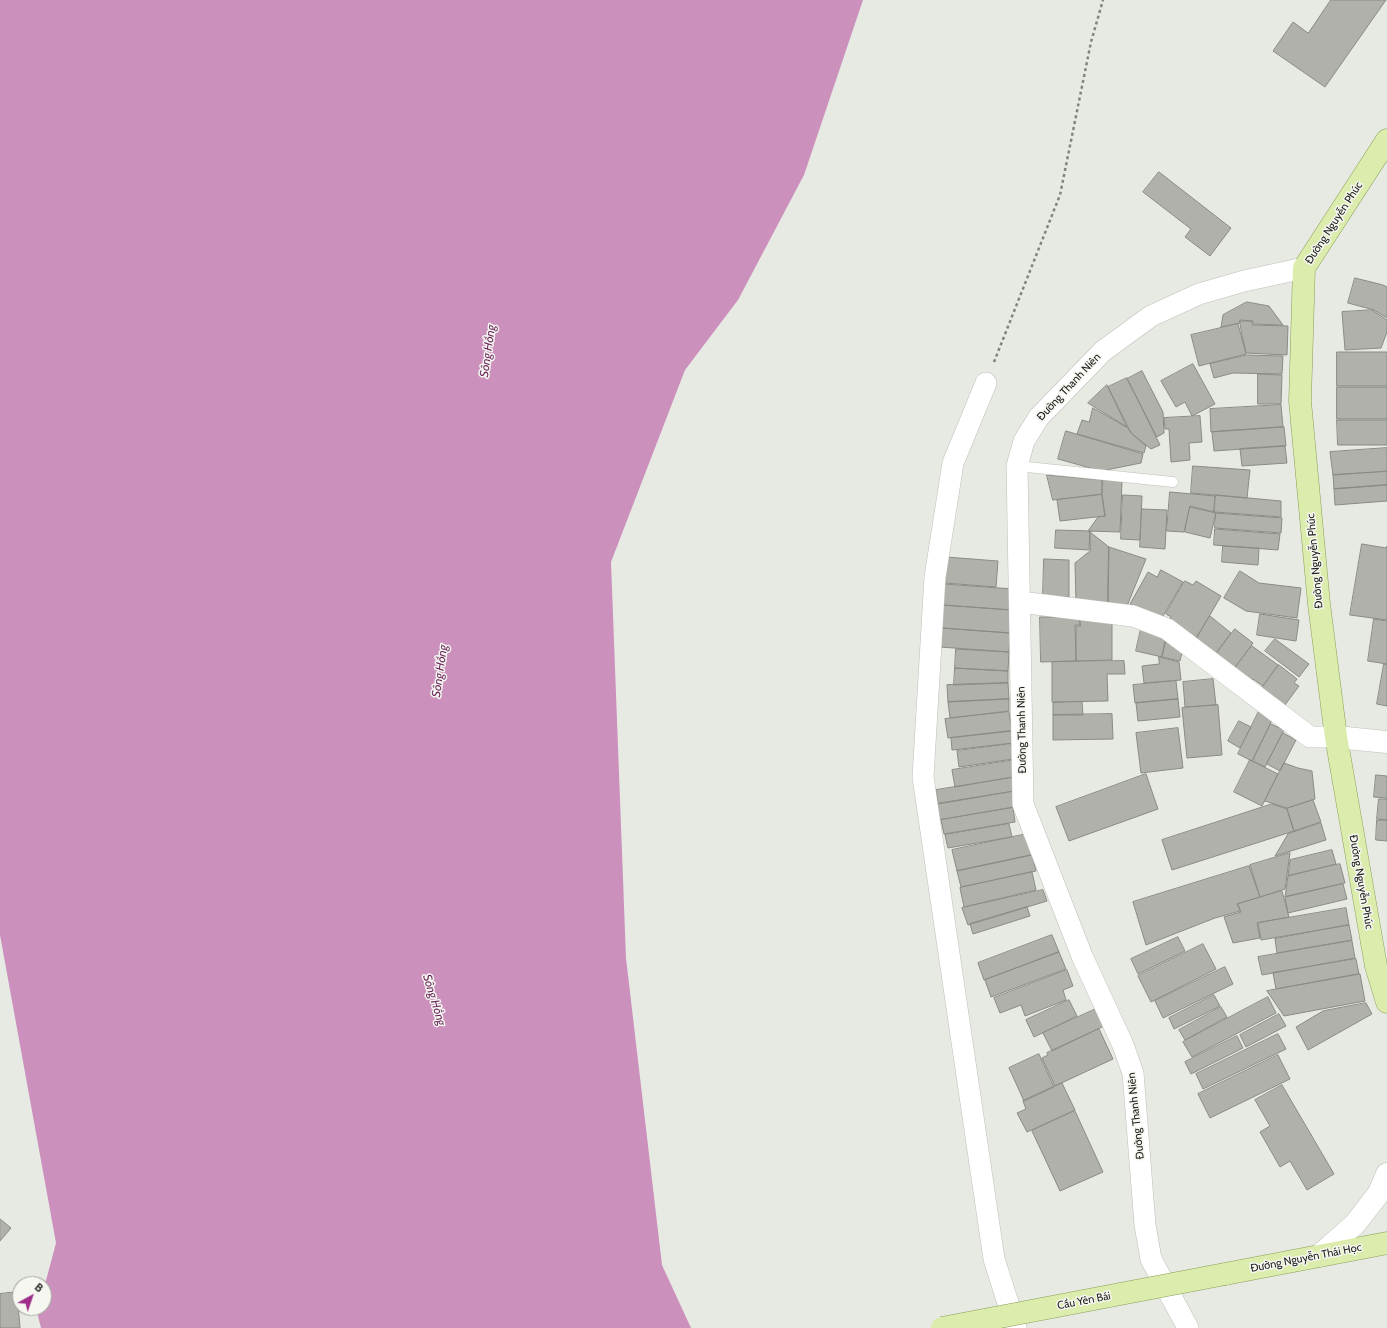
<!DOCTYPE html>
<meta charset="utf-8">
<style>
body{margin:0}
#map{position:relative;width:1387px;height:1328px;overflow:hidden;background:#e7eae3;font-family:Cabin,sans-serif}
canvas{display:block}
.north{position:absolute;left:12px;top:1276px;width:40px;height:40px;box-sizing:border-box;background:#f5f7f0;border:1px solid #a0a29c;border-radius:50%;rotate:40deg;font-size:11px;font-weight:700;line-height:16px;text-align:center;color:#21221f}
.north::after{content:'';display:block;margin:auto;width:14px;height:18px;background:#9e2d8a;clip-path:polygon(50% 0,100% 100%,50% 72%,0 100%)}
</style>
<div id="map">
<canvas width="1387" height="1328"></canvas>
<div class="north">B</div>
</div>
<script>
const ctx = document.querySelector('canvas').getContext('2d');
ctx.lineJoin = 'round';
function fill(path, color) {
  ctx.fillStyle = color;
  ctx.fill(path, 'evenodd');
}
function trace(path, color, width, dash) {
  ctx.strokeStyle = color;
  ctx.lineWidth = width;
  ctx.lineCap = dash ? 'butt' : 'round';
  ctx.setLineDash(dash || []);
  ctx.stroke(path);
}
function write(font, color, halo, rows, align = 'center') {
  ctx.font = font + ' Cabin,sans-serif';
  ctx.lineWidth = 3;
  ctx.setLineDash([]);
  ctx.textBaseline = 'middle';
  ctx.strokeStyle = halo;
  ctx.fillStyle = color;
  for (const [text, x, y, turn = 0] of rows) {
    ctx.save();
    ctx.translate(x, y);
    ctx.rotate((+turn || 0) * Math.PI / 180);
    ctx.textAlign = isNaN(turn) ? turn : align;
    if (halo) ctx.strokeText(text, 0, 0);
    ctx.fillText(text, 0, 0);
    ctx.restore();
  }
}
fill(new Path2D(`
 M0,0H863L804,175L738,300L685,370L611,562L626,958L662,1265L691,1328H41L37,1312L38,1308H44V1288L56,1243L0,935Z`), '#cc90bd');
const building = new Path2D(`
 M1331,0H1386L1325,87L1273,51L1293,22L1308,33Z
 M1159,172L1231,228L1210,256L1185,237L1191,229L1143,192Z
 M1355,278L1383,285L1387,287V318L1374,310L1348,303Z
 M1247,302L1269,306L1283,325L1253,324V321L1240,320V323L1221,327L1223,315Z
 M1372,310L1387,320V332L1381,348L1345,350L1342,312Z
 M1240,321H1252V325L1288,326L1287,355L1246,353L1241,330Z
 M1238,324L1246,354L1199,366L1191,335Z
 M1337,352H1387V386H1337Z
 M1247,355L1283,356L1282,374L1233,373L1214,378L1210,364Z
 M1193,364L1215,404L1192,416L1185,402L1176,407L1161,381Z
 M1142,371L1163,412L1164,433L1157,437L1127,379Z
 M1258,374L1282,375L1281,404H1258Z
 M1127,378L1160,445L1151,449L1131,433L1108,387Z
 M1107,385L1127,427L1088,403Z
 M1337,387H1387V419H1337Z
 M1281,405L1283,427L1211,432L1210,409Z
 M1093,408L1128,428L1131,433L1146,446L1144,453L1077,434L1082,420L1089,422Z
 M1200,416L1202,442L1189,443L1190,460L1171,462L1169,429H1165L1164,418Z
 M1337,420H1387V445H1338Z
 M1284,427L1286,446L1214,451L1212,432Z
 M1066,431L1143,454L1141,463L1101,471L1058,459Z
 M1285,446L1287,463L1242,466L1240,449Z
 M1387,448V471L1333,475L1330,452Z
 M1193,466L1250,470L1247,498L1191,493Z
 M1387,472V485L1334,489L1333,475Z
 M1047,475L1102,480V494L1053,500Z
 M1103,480L1122,481L1120,532L1088,531L1098,517L1105,516L1102,495Z
 M1387,485V501L1335,505L1334,489Z
 M1170,492L1215,496L1214,512L1190,506L1184,532L1167,531Z
 M1102,495L1105,516L1060,521L1057,500Z
 M1123,495L1142,496L1140,540L1121,539Z
 M1216,495L1281,501V517L1214,512Z
 M1190,507L1216,513L1210,538L1185,532Z
 M1142,509L1167,510L1165,549L1140,547Z
 M1216,513L1282,518L1281,533L1215,528Z
 M1215,529L1280,534L1278,550L1214,545Z
 M1056,530L1090,531L1089,550L1055,548Z
 M1090,532L1109,547L1108,602L1076,601L1075,563L1090,551Z
 M1362,544L1386,548L1387,546V620L1350,615Z
 M1223,546L1259,548L1258,565L1222,562Z
 M1109,547L1146,559L1127,606L1108,602Z
 M946,557L998,561L996,587L945,583Z
 M1044,559L1069,560V597L1043,596Z
 M1161,570L1183,582L1160,621L1130,604L1148,572L1157,577Z
 M1240,571L1259,583L1301,588L1297,618L1246,611L1224,598Z
 M1185,581L1193,585L1196,581L1221,596L1196,639L1169,621L1171,617L1166,614Z
 M944,584L1013,589L1012,610L943,605Z
 M943,605L1011,610L1010,633L941,628Z
 M1260,614L1299,620L1296,641L1257,635Z
 M1210,616L1231,633L1215,654L1196,639Z
 M1040,617H1079L1080,625H1075L1076,661L1041,662Z
 M1080,618L1112,623V660L1076,661V626H1080Z
 M1374,619L1387,621V664L1368,661Z
 M942,628L1010,633L1009,652L940,647Z
 M1141,629L1167,635L1162,657L1136,651Z
 M1235,629L1253,643L1231,673L1213,659Z
 M1166,639L1184,643L1180,661L1162,657Z
 M1275,639L1309,664L1299,677L1265,651Z
 M1252,646L1278,665L1263,686L1253,679L1249,685L1232,672Z
 M956,649L1009,652L1008,671L955,668Z
 M1159,657L1179,662L1181,680L1144,683L1142,666L1159,664Z
 M1124,661L1125,674H1107L1108,701L1052,702V662Z
 M1384,664L1387,665V706L1377,704Z
 M1279,665L1297,679L1294,683L1299,686L1282,709L1259,692Z
 M955,668L1008,671V683L954,685Z
 M1213,679L1216,705L1185,707L1183,682Z
 M1176,681L1178,699L1135,703L1133,685Z
 M1008,683L1009,699L948,702L947,685Z
 M1009,699V711L950,718L948,702Z
 M1178,699L1180,717L1138,721L1136,703Z
 M1082,702L1083,715H1053V703Z
 M1218,705L1222,755L1187,758L1182,708Z
 M1259,711L1273,718L1252,761L1238,754Z
 M1009,712L1012,731L948,738L945,719Z
 M1112,714L1113,739L1053,740V715Z
 M1239,721L1251,727L1240,748L1228,741Z
 M1271,724L1284,730L1265,767L1253,761Z
 M1178,728L1183,768L1141,773L1136,733Z
 M1011,731L1013,743L952,750L951,738Z
 M1283,733L1296,740L1280,771L1267,764Z
 M1011,744L1013,759L959,767L957,751Z
 M1015,760L1018,776L955,787L952,770Z
 M1250,760L1278,774L1262,806L1234,792Z
 M1284,763L1298,768L1312,771L1315,799L1287,808L1265,801Z
 M1146,774L1158,809L1069,841L1056,807Z
 M1376,775L1387,776V798L1374,797Z
 M1018,777L1020,790L938,804L936,790Z
 M1017,791L1019,806L938,820L936,804Z
 M1379,799H1387V820L1377,819Z
 M1313,800L1321,822L1294,831L1287,809Z
 M1272,804L1287,809L1294,831L1172,870L1162,840Z
 M1013,808L1015,822L944,834L941,820Z
 M1377,820H1387V841L1376,840Z
 M1321,823L1326,840L1275,856L1288,834Z
 M1009,824L1012,837L948,848L945,835Z
 M1027,834L1032,855L957,871L952,850Z
 M1332,850L1336,864L1288,876L1290,860Z
 M1290,853L1285,889L1260,897L1250,865Z
 M1032,855L1036,871L961,887L957,871Z
 M1340,864L1345,883L1285,897L1288,876Z
 M1249,866L1260,897L1237,904L1240,911L1215,918L1146,945L1133,902Z
 M1032,872L1036,890L964,907L960,888Z
 M1343,884L1347,899L1288,913L1285,897Z
 M1043,890L1047,901L968,925L962,908Z
 M1282,891L1289,917L1257,923L1260,938L1233,943L1224,917L1241,912L1238,904Z
 M1027,907L1030,916L973,934L970,924Z
 M1346,908L1349,925L1261,940L1258,923Z
 M1349,925L1352,940L1277,953L1275,939Z
 M1052,935L1059,952L984,980L978,963Z
 M1178,937L1185,951L1138,974L1131,959Z
 M1352,941L1355,958L1262,975L1258,957Z
 M1203,944L1216,969L1151,1002L1138,976Z
 M1059,952L1066,969L991,997L985,980Z
 M1356,959L1359,974L1276,989L1273,973Z
 M1225,967L1233,984L1163,1018L1155,1001Z
 M1067,970L1073,986L1063,990L1066,1000L1025,1016L1021,1005L1000,1013L994,998Z
 M1360,974L1365,1001L1284,1016L1267,991Z
 M1214,995L1220,1006L1174,1029L1169,1018Z
 M1268,997L1276,1013L1192,1057L1183,1042Z
 M1069,1000L1077,1016L1034,1037L1026,1020Z
 M1366,1003L1372,1014L1308,1050L1296,1027L1323,1011Z
 M1221,1007L1227,1017L1185,1040L1179,1030Z
 M1096,1009L1104,1026L1052,1051L1043,1033Z
 M1279,1014L1286,1026L1246,1047L1240,1035Z
 M1099,1029L1113,1059L1055,1086L1042,1058L1048,1055L1047,1053Z
 M1278,1034L1286,1049L1203,1089L1196,1074Z
 M1237,1036L1243,1048L1191,1074L1185,1062Z
 M1039,1054L1054,1087L1024,1101L1009,1068Z
 M1278,1055L1290,1079L1210,1118L1198,1094Z
 M1062,1083L1075,1110L1027,1132L1017,1113L1026,1109L1023,1101Z
 M1282,1085L1334,1174L1307,1190L1290,1161L1280,1167L1260,1132L1270,1126L1255,1100Z
 M1075,1111L1103,1172L1060,1191L1032,1131Z
 M0,1219L11,1228L0,1241Z
 M17,1292L20,1328H0V1294Z`);
fill(building, '#afb1aa');
trace(building, '#898b85', 1);
const service = new Path2D(`
 M1017,466L1173,482`);
const minor = new Path2D(`
 M986,383L953,463L935,577L923,777L994,1259L1016,1328
 M1020,602L1133,616L1167,629L1310,737H1336
 M1188,1328L1151,1259L1145,1225L1133,1073L1123,1045L1082,956L1023,804L1017,466L1024,441L1039,417L1103,351L1151,316L1199,294L1244,281L1304,268`);
const tertiary = new Path2D(`
 M1336,737L1387,742`);
const secondary = new Path2D(`
 M1319,1256L1355,1224L1379,1193L1387,1174`);
const primary = new Path2D(`
 M1387,140L1304,268L1300,401L1319,604L1336,737L1376,966L1387,1002
 M1225,1274L1387,1243`);
trace(service, '#bcbfb8', 11);
trace(minor, '#bcbfb8', 22);
trace(tertiary, '#bcbfb8', 23);
trace(secondary, '#bcbfb8', 23);
trace(primary, '#8a9e56', 23);
trace(new Path2D(`
 M994,362L1060,195L1091,42L1103,0`), '#81837e', 2.5, [3, 3]);
trace(service, '#fff', 10);
trace(minor, '#fff', 21);
trace(tertiary, '#fff', 22);
trace(secondary, '#fff', 22);
trace(primary, '#dbecac', 22);
const primaryBridge = new Path2D(`
 M942,1328L1225,1274`);
trace(primaryBridge, '#8a9e56', 23, []);
trace(primaryBridge, '#dbecac', 22);
write('11px', '#21221f', '#f5f7f0', [
 ["Đường Nguyễn Phúc",1334,223,-57],
 ["Đường Thanh Niên",1069,387,-47],
 ["Đường Nguyễn Phúc",1315,561,-95],
 ["Đường Thanh Niên",1022,730,-91],
 ["Đường Nguyễn Phúc",1361,882,80],
 ["Đường Thanh Niên",1136,1116,-96],
 ["Đường Nguyễn Thái Học",1306,1258,-11],
 ["Cầu Yên Bái",1084,1301,-11]
]);
write('italic 12px', '#661f58', '#f5f7f0', [
 ["Sông Hồng",488,351,-82],
 ["Sông Hồng",440,671,-82],
 ["Sông Hồng",434,1000,73]
]);
</script>
